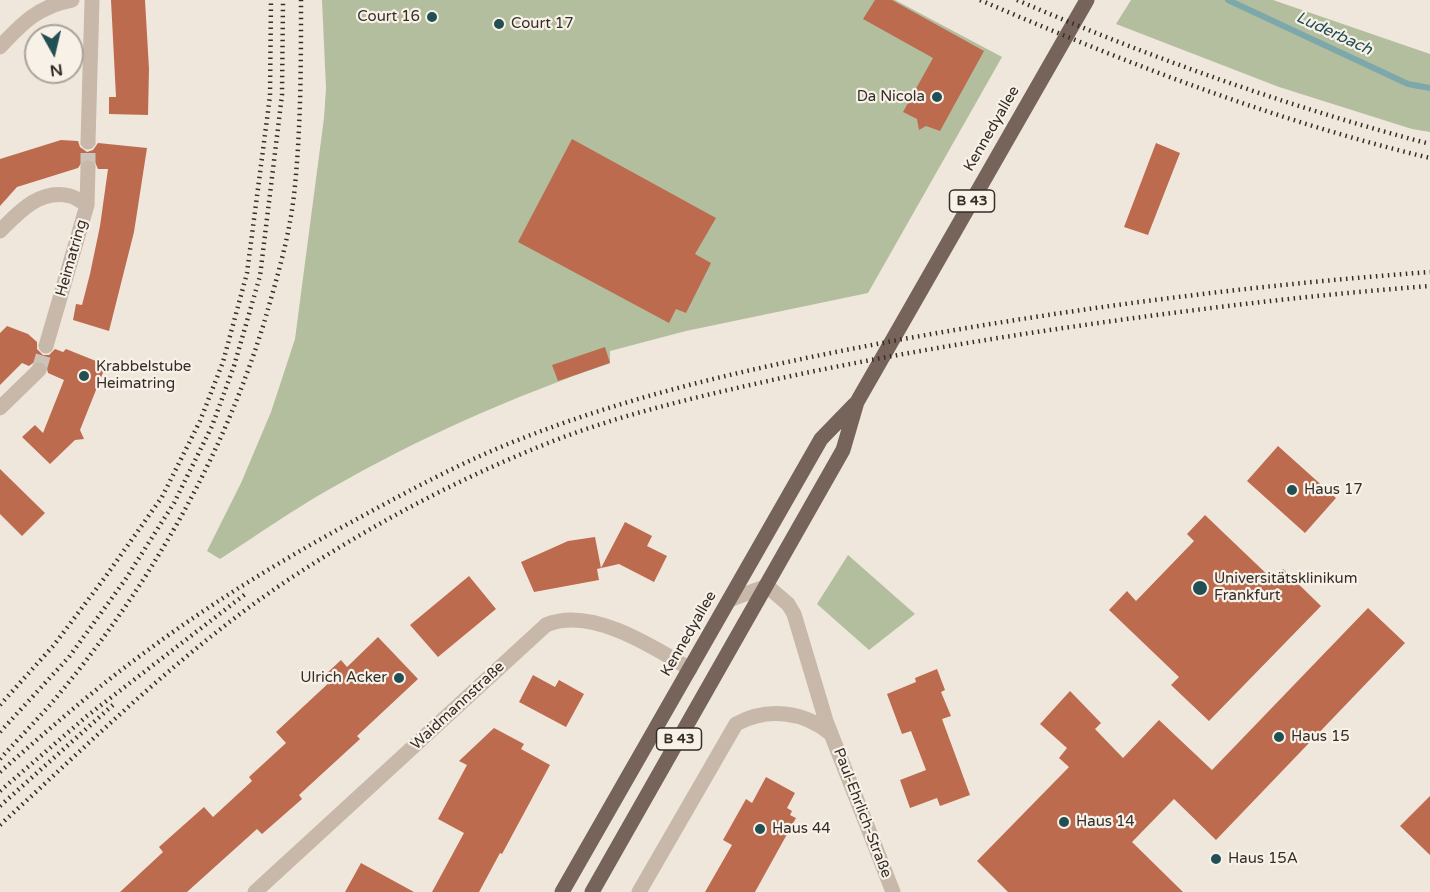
<!DOCTYPE html>
<meta charset="utf-8">
<style>
body{margin:0}
#map{position:relative;width:1430px;height:892px;overflow:hidden;background:#f0e7dc;font-family:"Varela Round",sans-serif}
canvas{display:block}
.north{position:absolute;left:24px;top:24px;width:60px;height:60px;box-sizing:border-box;background:#f8f1e8;border:2px solid #aaa39b;border-radius:50%;rotate:172deg;font-size:16px;font-weight:700;line-height:24px;text-align:center;color:#352d28}
.north::after{content:'';display:block;margin:auto;width:21px;height:27px;background:#214f53;clip-path:polygon(50% 0,100% 100%,50% 72%,0 100%)}
</style>
<div id="map">
<canvas width="1430" height="892"></canvas>
<div class="north">N</div>
</div>
<script>
const ctx = document.querySelector('canvas').getContext('2d');
ctx.lineJoin = 'round';
function fill(path, color) {
  ctx.fillStyle = color;
  ctx.fill(path, 'evenodd');
}
function trace(path, color, width, dash) {
  ctx.strokeStyle = color;
  ctx.lineWidth = width;
  ctx.lineCap = dash ? 'butt' : 'round';
  ctx.setLineDash(dash || []);
  ctx.stroke(path);
}
function write(font, color, halo, rows, align = 'center') {
  ctx.font = font + ' "Varela Round",sans-serif';
  ctx.lineWidth = 4.5;
  ctx.setLineDash([]);
  ctx.textBaseline = 'middle';
  ctx.strokeStyle = halo;
  ctx.fillStyle = color;
  for (const [text, x, y, turn = 0] of rows) {
    ctx.save();
    ctx.translate(x, y);
    ctx.rotate((+turn || 0) * Math.PI / 180);
    ctx.textAlign = isNaN(turn) ? turn : align;
    if (halo) ctx.strokeText(text, 0, 0);
    ctx.fillText(text, 0, 0);
    ctx.restore();
  }
}
fill(new Path2D(`
 M322,0H895L1002,57L868,293L686,331L610,351V363C512,397 418,438 328,490C291,511 256,536 220,559L207,551L241,483L271,412L295,339L324,118L326,88Z
 M1131,0H1273L1430,54V132L1412,129L1279,87L1116,24Z
 M848,555L915,614L869,650L817,604Z`), '#b2be9d');
trace(new Path2D(`
 M1228,0L1408,84L1430,88`), '#7da8ab', 6);
fill(new Path2D(`
 M111,0H145L149,69L148,115L109,114V97H116Z
 M875,0H892L984,51L940,131L926,126L919,130L917,119L903,112L933,58L863,19Z
 M572,139L716,218L695,254L711,263L686,313L676,309L669,323L518,242Z
 M61,140L78,141L80,147L87,152L93,150L98,143L147,148L134,232L109,331L73,320L76,304L82,305L90,274L100,226L108,169H98L94,160L84,159L78,168L17,187L0,206V159Z
 M1156,143L1180,153L1148,235L1124,227Z
 M7,326L28,334L37,342V349L43,355H49L55,349L63,352L66,349L106,365L80,430L84,439L75,440L50,464L22,437L35,425L43,433L64,380L48,373L46,364L37,360L29,366L22,363L0,385V333Z
 M605,347L610,363L558,381L552,365Z
 M1278,446L1336,498L1305,533L1247,481Z
 M0,469L45,513L22,536L0,514Z
 M1205,515L1273,580L1283,569L1321,606L1209,721L1171,685L1179,677L1109,610L1127,591L1136,601L1194,541L1187,534Z
 M625,522L652,536L647,546L667,556L654,582L619,564L597,569L599,580L534,592L521,562L568,541L595,537L601,568Z
 M469,576L496,609L438,657L410,625Z
 M1368,608L1405,643L1216,840L1174,799L1132,842L1183,892H1008L977,861L1069,767L1059,758L1067,748L1040,724L1070,691L1101,723L1095,729L1123,758L1159,720L1212,770Z
 M378,637L418,679L357,736L360,739L299,795L302,799L262,834L257,829L187,892H120L163,852L159,847L204,807L213,817L252,781L249,777L286,743L276,732L333,679L327,673L341,660L347,667Z
 M937,669L945,690L941,692L951,716L942,719L970,795L940,806L937,798L910,808L900,780L926,770L911,731L902,734L887,694L916,682L915,678Z
 M533,675L555,687L559,680L584,694L566,727L519,702Z
 M494,728L524,744L521,749L550,765L502,854L500,853L479,892H432L464,833L438,819L467,765L459,761Z
 M766,777L795,793L787,808L792,811L790,815L796,818L755,892H705L732,845L723,840L746,799L752,803Z
 M1430,796V855L1400,826Z
 M361,863L414,892H345Z`), '#bd6b4e');
trace(new Path2D(`
 M88,168V142
 M39,370L46,346`), '#cbc2b8', 15, [15, 8]);
trace(new Path2D(`
 M0,47C22,23 39,6 72,0
 M88,142L92,0
 M0,231C18,213 40,188 70,196C75,197 82,202 87,205
 M46,346L87,205L88,168
 M0,408L39,370
 M729,600L767,586L788,604L794,614L826,721L893,892
 M255,892L546,625C590,606 652,646 690,669
 M639,892L736,724C767,707 804,711 831,734`), '#c7b8a9', 15);
trace(new Path2D(`
 M562,892L821,439L855,404
 M592,892L843,450L857,402L1087,0`), '#76645b', 15);
trace(new Path2D(`
 M980,0C1126,63 1275,121 1430,158
 M1017,0C1151,58 1289,107 1430,144
 M0,705L54,645L106,576L162,497L200,421L223,362L247,273L270,96L271,0
 M0,732L69,657L125,580L174,503L212,426L234,366L260,276L282,95L283,0
 M0,759C18,739 38,719 55,699C148,588 221,462 264,323C276,281 289,239 294,195C301,130 301,65 301,0
 M0,772C47,731 93,690 144,653C215,600 290,555 368,513C414,488 459,464 508,444C633,393 765,365 898,340C1074,308 1252,285 1430,272
 M0,791L87,716L248,592
 M0,806L114,704
 M0,825C93,740 183,650 288,580C374,523 465,475 561,438C625,414 692,398 759,383C848,363 939,347 1030,333C1163,313 1296,296 1430,286`), '#352d28', 4.5, [1.5, 4.5]);
for (const [x, y, r, color] of [
 [432,17,6,"#214f53"],
 [499,24,6,"#214f53"],
 [937,97,6,"#214f53"],
 [84,376,6,"#214f53"],
 [1292,490,6,"#214f53"],
 [1200,588,8,"#214f53"],
 [399,678,6,"#214f53"],
 [1279,737,6,"#214f53"],
 [1064,822,6,"#214f53"],
 [760,829,6,"#214f53"],
 [1216,859,6,"#214f53"]
]) {
  const dot = new Path2D();
  dot.arc(x, y, r, 0, 2 * Math.PI);
  ctx.fillStyle = color;
  ctx.fill(dot);
  trace(dot, '#f8f1e8', 2);
}
for (const [x, y, w] of [
 [972,201,45],
 [679,739,45]
]) {
  const box = new Path2D();
  box.roundRect(x - w / 2, y - 11, w, 22, 4.5);
  ctx.fillStyle = '#f8f1e8';
  ctx.fill(box);
  trace(box, '#352d28', 1.5);
}
write('bold 14px', '#352d28', null, [
 ["B 43",972,201],
 ["B 43",679,739]
]);
write('15px', '#352d28', '#f8f1e8', [
 ["Court 16",420,17,"right"],
 ["Court 17",511,24],
 ["Da Nicola",925,97,"right"],
 ["Krabbelstube",96,367],
 ["Heimatring",96,384],
 ["Haus 17",1304,490],
 ["Universitätsklinikum",1214,579],
 ["Frankfurt",1214,596],
 ["Ulrich Acker",387,678,"right"],
 ["Haus 15",1291,737],
 ["Haus 14",1076,822],
 ["Haus 44",772,829],
 ["Haus 15A",1228,859]
], 'left');
write('15px', '#352d28', '#f8f1e8', [
 ["Kennedyallee",992,129,-60],
 ["Heimatring",72,258,-74],
 ["Kennedyallee",689,634,-60],
 ["Waidmannstraße",458,706,-43],
 ["Paul-Ehrlich-Straße",862,813,69]
]);
write('italic 16px', '#214f53', '#f8f1e8', [
 ["Luderbach",1334,34,25]
]);
</script>
